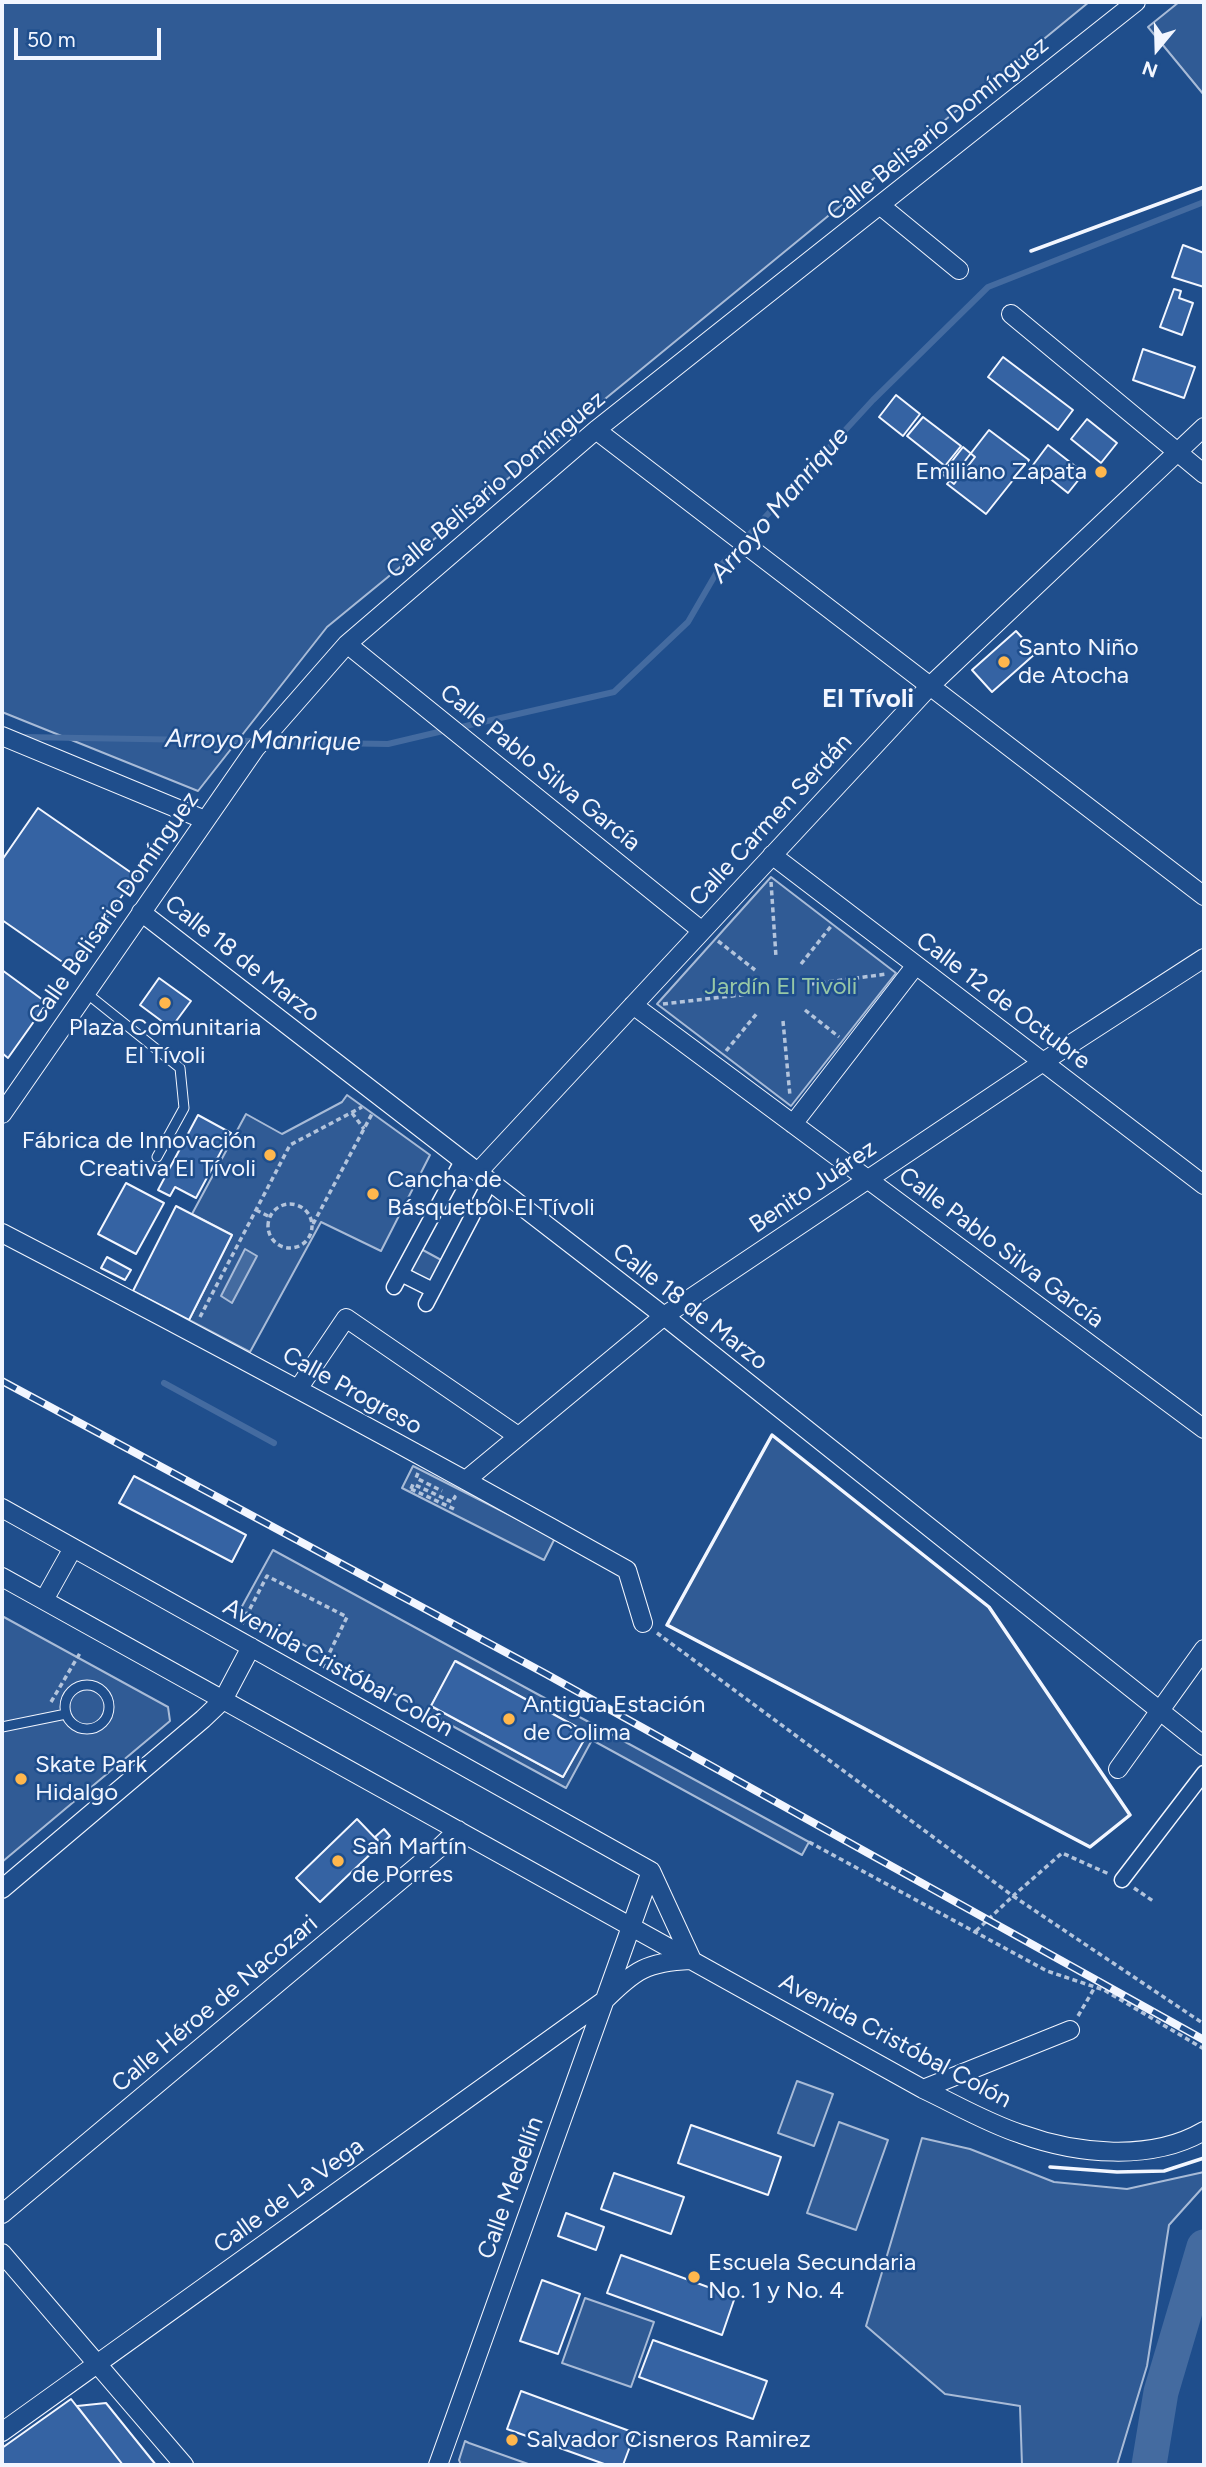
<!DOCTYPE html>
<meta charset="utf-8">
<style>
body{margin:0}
#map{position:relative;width:1206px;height:2467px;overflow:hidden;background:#1f4e8c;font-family:Figtree,sans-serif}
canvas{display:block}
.frame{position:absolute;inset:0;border:4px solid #f2f6ff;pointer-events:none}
.north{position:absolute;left:1122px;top:14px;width:70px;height:70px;-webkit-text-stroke:5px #1f4e8c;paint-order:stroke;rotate:199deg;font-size:19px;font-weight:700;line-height:28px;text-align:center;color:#f2f6ff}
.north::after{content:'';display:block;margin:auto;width:24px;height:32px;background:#f2f6ff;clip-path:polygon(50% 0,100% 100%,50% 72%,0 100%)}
.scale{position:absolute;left:14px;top:28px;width:147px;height:32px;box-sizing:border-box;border:4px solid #f2f6ff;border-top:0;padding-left:9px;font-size:21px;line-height:24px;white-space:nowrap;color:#f2f6ff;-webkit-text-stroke:5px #1f4e8c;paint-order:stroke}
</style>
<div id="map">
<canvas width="1206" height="2467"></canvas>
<div class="frame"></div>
<div class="north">N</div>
<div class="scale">50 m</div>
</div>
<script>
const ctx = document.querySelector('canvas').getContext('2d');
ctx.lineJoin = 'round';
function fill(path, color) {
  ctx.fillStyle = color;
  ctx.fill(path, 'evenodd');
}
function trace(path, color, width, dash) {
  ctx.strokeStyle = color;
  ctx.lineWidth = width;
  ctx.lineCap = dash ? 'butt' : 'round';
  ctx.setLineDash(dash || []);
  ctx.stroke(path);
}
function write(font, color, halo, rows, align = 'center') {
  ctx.font = font + ' Figtree,sans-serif';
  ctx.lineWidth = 5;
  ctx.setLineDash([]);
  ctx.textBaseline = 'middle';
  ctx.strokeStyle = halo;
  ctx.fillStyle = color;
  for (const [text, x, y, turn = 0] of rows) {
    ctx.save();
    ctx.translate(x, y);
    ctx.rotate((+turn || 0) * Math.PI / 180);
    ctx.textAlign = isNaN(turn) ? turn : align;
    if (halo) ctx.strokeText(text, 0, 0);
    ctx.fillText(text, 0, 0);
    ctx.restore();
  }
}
const built = new Path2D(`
 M2,2H1089L327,627L198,791L2,712Z
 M1179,2H1204V95L1148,27Z
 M771,877L896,973L791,1106L657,1004Z
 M347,1095L430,1155L381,1251L321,1222L250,1352L189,1320L232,1235L192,1214L246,1114L282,1134L342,1102Z
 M421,1249L443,1261L431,1284L409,1272Z
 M772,1435L989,1607L1130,1815L1090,1847L667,1625Z
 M413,1466L555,1538L544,1560L402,1488Z
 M273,1550L809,1842L802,1855L592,1740L566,1788L240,1610ZM456,1661L587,1733L563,1777L431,1706Z
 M2,1616L168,1707L170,1721L2,1862Z
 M797,2081L833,2094L814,2146L778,2133Z
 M839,2122L888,2140L856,2230L807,2213Z
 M922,2138L970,2149L1054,2182L1127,2189L1204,2172V2186L1169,2225L1147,2366L1117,2465H1022L1020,2406L945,2394L866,2326Z
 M585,2298L654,2322L631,2387L562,2363Z
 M465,2441L469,2443L531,2465H461L459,2460Z`);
fill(built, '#305b95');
trace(built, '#a8bbd7', 2);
const water = new Path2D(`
 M245,1249L257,1256L232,1303L221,1296Z`);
fill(water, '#446ba0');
trace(water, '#a8bbd7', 2);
trace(new Path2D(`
 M457,728L614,692L688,622L721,565L873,400L988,287L1204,202
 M22,737L256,741
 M267,742L388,744L447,730
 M164,1383L274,1443`), '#446ba0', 6);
trace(new Path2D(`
 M1149,2465L1161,2392L1204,2247`), '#446ba0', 35);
const building = new Path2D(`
 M1183,245L1204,253V287L1172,277Z
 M1174,289L1181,291L1179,298L1193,303L1182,335L1160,327Z
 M1143,349L1195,367L1184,398L1133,380Z
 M1003,357L1073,410L1058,430L988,377Z
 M896,395L920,414L903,436L879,417Z
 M923,417L961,446L945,466L907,436Z
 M1087,419L1117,443L1101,463L1071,439Z
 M989,430L1029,460L986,514L947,484Z
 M1048,445L1084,473L1068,493L1033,465Z
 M963,447L975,457L954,484L942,474Z
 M1016,631L1036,653L992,692L972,670Z
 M38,808L136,876L71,968L2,920V860Z
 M2,970L47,1003L8,1058L2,1053Z
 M159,978L191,1001L171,1028L140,1005Z
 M198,1115L231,1133L196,1198L175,1187L170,1196L158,1190Z
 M126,1183L164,1203L136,1254L98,1234Z
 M176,1206L232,1235L189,1320L133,1291Z
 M107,1257L131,1270L125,1280L101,1268Z
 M134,1476L246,1535L232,1562L119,1503Z
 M455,1661L588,1733L563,1777L431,1706Z
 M357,1819L381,1844L320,1902L296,1878Z
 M384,1829L390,1836L381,1844L375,1837Z
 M691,2125L781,2157L768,2195L678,2163Z
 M614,2173L684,2197L671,2234L601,2209Z
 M566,2213L604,2227L596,2250L558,2236Z
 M621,2255L735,2297L722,2335L607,2293Z
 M542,2280L580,2294L558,2354L520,2341Z
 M653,2340L767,2381L753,2419L639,2377Z
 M521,2391L635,2433L623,2465H607L507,2429Z
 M71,2399L123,2465H2V2448Z
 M106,2403L156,2465H123L77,2406Z`);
fill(building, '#3563a3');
trace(building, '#f2f6ff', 2);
const service = new Path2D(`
 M85,992L180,1068L184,1108L157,1157
 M65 1707a22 22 0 1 1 44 0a22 22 0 1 1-44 0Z
 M2,1727L66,1714`);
const pedestrian = new Path2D(`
 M401,1274L433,1290
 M394,1287L462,1161
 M426,1304L490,1182
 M1122,1880L1204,1773`);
const minor = new Path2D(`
 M881,206L959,270
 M1011,314L1204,474
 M596,430L1204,896
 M347,644L702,931
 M2,736L205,820
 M772,855L1204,1185
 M141,912L664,1316L1204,1746
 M633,1005L1204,1429
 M2,1114L255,749L347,644L596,430L1136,2
 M793,1124L916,965
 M478,1172L930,686L1204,427
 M2,1233C212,1342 420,1454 627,1570L643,1623
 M298,1389L346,1318L518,1436
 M466,1480L664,1316L1043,1062L1204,958
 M2,1508L651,1871L692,1960
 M2,1577L923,2089C955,2104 987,2123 1021,2134C1076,2154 1151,2162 1204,2131
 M44,1600L73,1548
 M1118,1769L1204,1649
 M2,1889L203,1719L223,1700L251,1647
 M923,2089L1070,2030
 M2,2214L439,1848L458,1830
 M2,2253L184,2465
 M2,2432L605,2000C635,1970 647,1962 690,1960
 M438,2465L651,1871`);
trace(service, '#f2f6ff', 11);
trace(pedestrian, '#f2f6ff', 17);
trace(minor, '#f2f6ff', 20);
trace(new Path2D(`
 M771,882L776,957
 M718,941L755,970
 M801,964L832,925
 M812,984L887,974
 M663,1004L749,994
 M805,1010L839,1037
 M783,1021L790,1096
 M726,1051L758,1012
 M352,1113L364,1129
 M268 1226a22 22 0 1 1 44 0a22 22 0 1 1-44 0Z
 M256,1210L270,1217
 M313,1224L373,1112
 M200,1317L290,1145L362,1107
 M418,1473L416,1478L442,1491
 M411,1489L413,1484L452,1502L455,1497L452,1495
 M411,1489L454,1509
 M242,1624L267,1576L347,1617L322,1668
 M657,1633L1013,1896L1062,1853L1109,1874
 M51,1702L80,1653
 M809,1842L1047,1971L1104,1990L1204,2049
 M1134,1888L1153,1901
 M976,1931L1013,1896L1204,2024
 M1078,2016L1095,1987`), '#b3c4dc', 3.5, [5, 3.5]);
trace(service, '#1f4e8c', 9);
trace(pedestrian, '#1f4e8c', 14);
trace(minor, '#1f4e8c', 18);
const rail = new Path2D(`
 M2,1381L546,1674L1204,2040`);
trace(rail, '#f2f6ff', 8);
trace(rail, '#1f4e8c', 5, [16]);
trace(new Path2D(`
 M1031,251L1204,187
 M772,1435L989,1607L1130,1815L1090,1847L667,1625Z
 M1050,2167L1117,2172L1164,2171L1204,2158`), '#f2f6ff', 3.5);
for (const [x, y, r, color] of [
 [1101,472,7,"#ffb74d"],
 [1004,662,7,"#ffb74d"],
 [165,1003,7,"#ffb74d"],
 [270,1155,7,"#ffb74d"],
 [373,1194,7,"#ffb74d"],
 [509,1719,7,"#ffb74d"],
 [21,1779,7,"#ffb74d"],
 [338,1861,7,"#ffb74d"],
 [694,2277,7,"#ffb74d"],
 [512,2440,7,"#ffb74d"]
]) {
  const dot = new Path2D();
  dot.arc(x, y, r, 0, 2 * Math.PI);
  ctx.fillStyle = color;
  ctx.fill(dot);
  trace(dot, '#1f4e8c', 2.5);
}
write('24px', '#f2f6ff', '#1f4e8c', [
 ["Calle Belisario Domínguez",938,129,-39],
 ["Calle Belisario Domínguez",496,485,-40],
 ["Calle Pablo Silva García",540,768,39],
 ["Calle Carmen Serdán",771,820,-47],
 ["Calle Belisario Domínguez",114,908,-55],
 ["Calle 18 de Marzo",242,959,38],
 ["Calle 12 de Octubre",1003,1001,37],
 ["Benito Juárez",813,1187,-34],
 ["Calle Pablo Silva García",1001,1248,37],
 ["Calle 18 de Marzo",690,1307,38],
 ["Calle Progreso",352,1391,29],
 ["Avenida Cristóbal Colón",338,1668,29],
 ["Calle Héroe de Nacozari",215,2004,-40],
 ["Avenida Cristóbal Colón",895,2041,28],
 ["Calle Medellín",511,2188,-70],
 ["Calle de La Vega",289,2196,-36]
]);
write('24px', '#f2f6ff', '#1f4e8c', [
 ["Emiliano Zapata",1087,472,"right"],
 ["Santo Niño",1018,648],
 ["de Atocha",1018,676],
 ["Plaza Comunitaria",165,1028,"center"],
 ["El Tívoli",165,1056,"center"],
 ["Fábrica de Innovación",256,1141,"right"],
 ["Creativa El Tívoli",256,1169,"right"],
 ["Cancha de",387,1180],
 ["Básquetbol El Tívoli",387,1208],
 ["Antigua Estación",523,1705],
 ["de Colima",523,1733],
 ["Skate Park",35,1765],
 ["Hidalgo",35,1793],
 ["San Martín",352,1847],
 ["de Porres",352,1875],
 ["Escuela Secundaria",708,2263],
 ["No. 1 y No. 4",708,2291],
 ["Salvador Cisneros Ramirez",526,2440]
], 'left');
write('24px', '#97c8a6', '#1f4e8c', [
 ["Jardín El Tivoli",781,987]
]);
write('italic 26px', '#f2f6ff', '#1f4e8c', [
 ["Arroyo Manrique",780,505,-49],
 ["Arroyo Manrique",263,741,1]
]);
write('bold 26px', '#f2f6ff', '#1f4e8c', [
 ["El Tívoli",868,699]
]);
</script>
